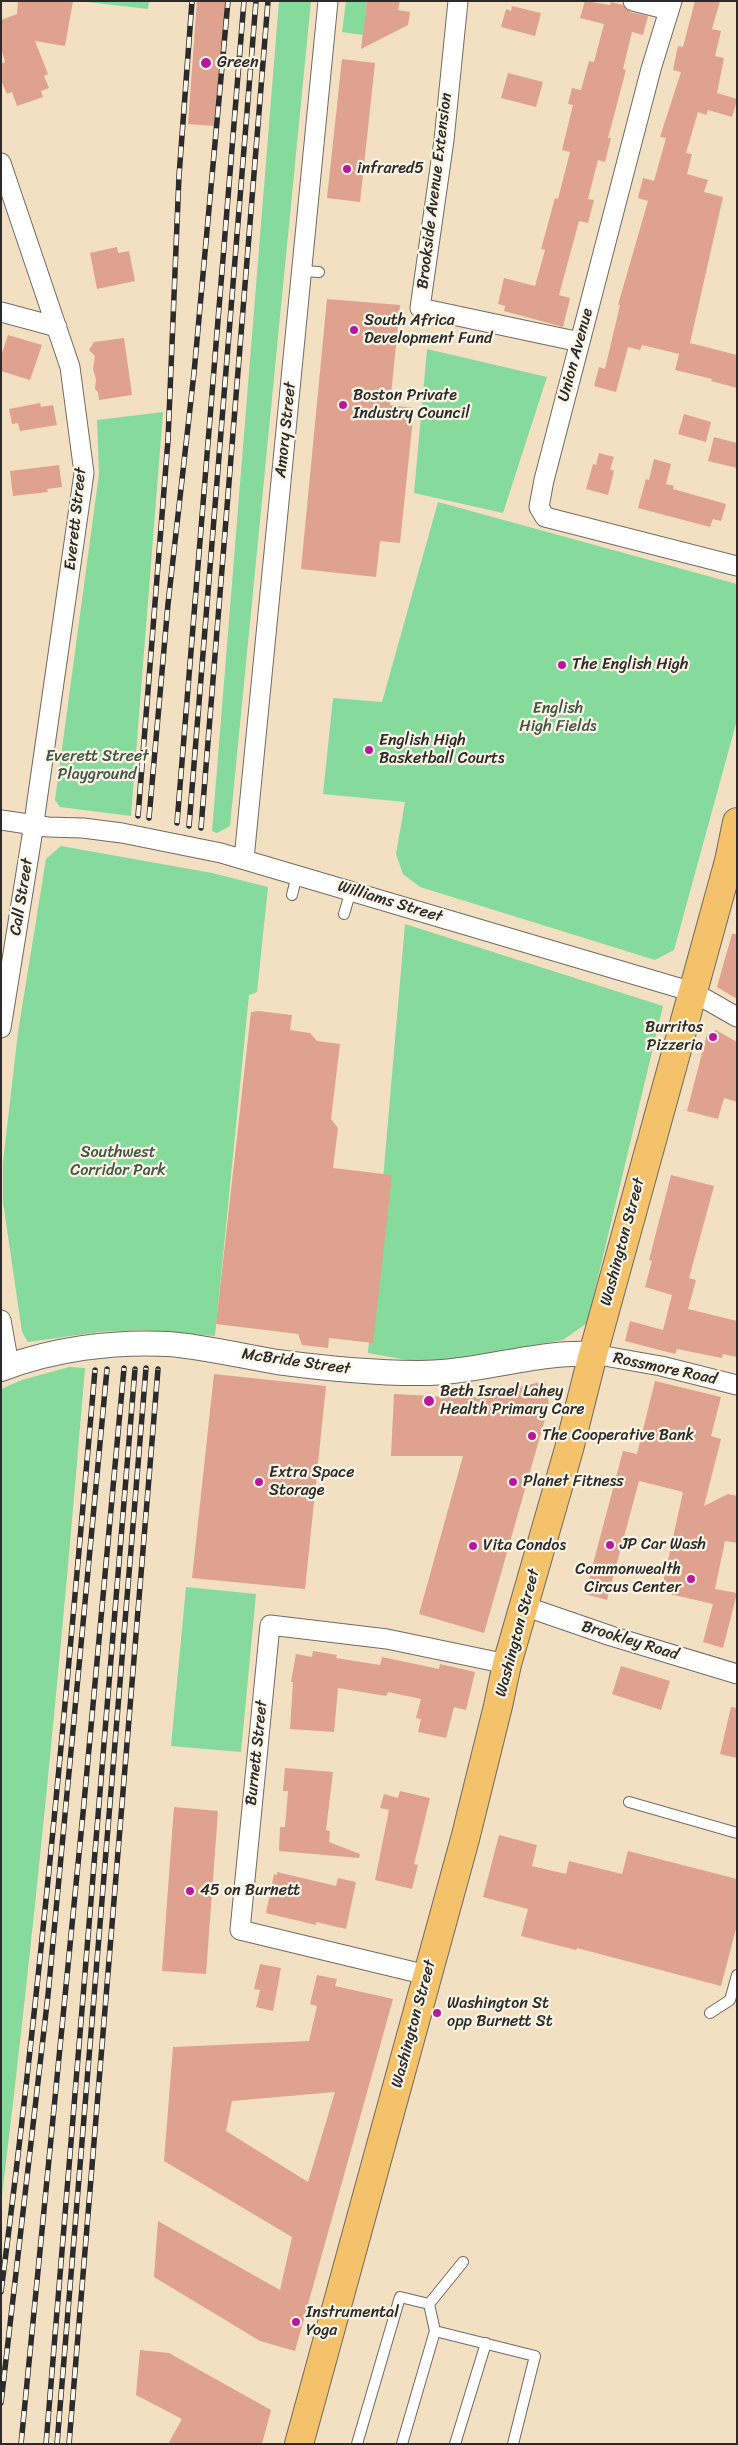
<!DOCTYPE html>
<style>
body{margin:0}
#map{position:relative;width:738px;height:2445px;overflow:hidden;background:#f3e0c3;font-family:Sriracha,sans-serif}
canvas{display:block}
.frame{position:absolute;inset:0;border:2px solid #2b2b2b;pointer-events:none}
</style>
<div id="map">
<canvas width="738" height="2445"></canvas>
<div class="frame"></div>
</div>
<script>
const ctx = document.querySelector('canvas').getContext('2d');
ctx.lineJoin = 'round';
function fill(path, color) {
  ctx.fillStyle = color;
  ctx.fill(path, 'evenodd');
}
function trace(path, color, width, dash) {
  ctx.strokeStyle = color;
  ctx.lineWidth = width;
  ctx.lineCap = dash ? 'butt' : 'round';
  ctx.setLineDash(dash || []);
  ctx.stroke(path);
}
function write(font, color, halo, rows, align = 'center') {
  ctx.font = font + ' Sriracha,sans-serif';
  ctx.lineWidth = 4.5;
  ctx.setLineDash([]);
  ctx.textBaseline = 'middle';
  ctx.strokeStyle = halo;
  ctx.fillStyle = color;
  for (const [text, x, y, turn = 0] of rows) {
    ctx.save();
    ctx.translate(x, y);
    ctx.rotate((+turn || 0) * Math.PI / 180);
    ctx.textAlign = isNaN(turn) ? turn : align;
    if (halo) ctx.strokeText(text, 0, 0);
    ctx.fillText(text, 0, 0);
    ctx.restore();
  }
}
fill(new Path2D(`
 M79,1H149L148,9Z
 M279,1H311L230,826L217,833L212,831Z
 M346,1H367L363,35L342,32Z
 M427,349L547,377L503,513L414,493Z
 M163,412L131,816L60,807L55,800L99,474L97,420Z
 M438,502L737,584V720L674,950L655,960L420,887L403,874L396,854L405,802L323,794L333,698L382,702Z
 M61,846L212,873L268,887L257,992L249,995L215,1336L141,1330L99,1332L28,1342L22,1332L3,1202V1162L18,1032L46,859Z
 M405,924L663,1006L587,1323L563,1340L430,1364L368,1353Z
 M69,1367L85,1368C62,1647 35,1926 1,2204V1389L22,1380Z
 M186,1587L256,1594L241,1752L171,1746Z`), '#85da9c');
fill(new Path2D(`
 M18,1H73L65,46L35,41L48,74L44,76L49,88L41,91L43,97L17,106L12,92L7,94L1,80V64L5,62L1,48V20L17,14Z
 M197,1H226L214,126L188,124Z
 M367,1H400L398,10L410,12L408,25L361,49Z
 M585,1L610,5L611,2L623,5L630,12L648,16L643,35L632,32L623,69L626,70L608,138H611L605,162L598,160L588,199L594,200L588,223L579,221L559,295L570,298L563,327L504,311L505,306L498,304L504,278L535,286L545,250L541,249L555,198L558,199L570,152L562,150L573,105L568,104L572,88L581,90L589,61L594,62L604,24L580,18Z
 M695,1H720L712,29L721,31L715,56L724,58L717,93L737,99V101L732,117L708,110L706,115L698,112L686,153L692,154L687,174L708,180L704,192L723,197L690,343L737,355V388L711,381L712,379L675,370L679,354L642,345L640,350L628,347L616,392L594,386L599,367L605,369L620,305H618L648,201L638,198L643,178L654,181L666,138L660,137L681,72L673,70L678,46L683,47Z
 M512,6L541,13L535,36L501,27L506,9L511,11Z
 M342,59L375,63L360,202L327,198Z
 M508,73L543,82L536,107L501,98Z
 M117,247L118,253L129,251L135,281L97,289L90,253Z
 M327,299L400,305L390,405L414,408L400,543L380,541L376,577L301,569Z
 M8,335L42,345L30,380L1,371V356Z
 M124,338L132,395L99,400L98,392L95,389L96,379L93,369L95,356L89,350L94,342Z
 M40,403L41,407L53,405L57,425L20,431L18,423L12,424L9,409Z
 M684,414L711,422L706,442L678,434Z
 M714,437L737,443V468L708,461Z
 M599,453L614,457L610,469L614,471L608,495L586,489L593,464L596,465Z
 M654,459L671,464L666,484L674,486L673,489L726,504L721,521L713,519L710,527L638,508L646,479L649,480Z
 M59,465L62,487L47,489L48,492L13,496L10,471Z
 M732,934H737V999L717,987Z
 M258,1011L292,1015L290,1030L310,1033L317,1041L340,1044L331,1119L338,1128L333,1168L392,1175L373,1343L329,1338L328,1348L302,1345L298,1334L216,1324L251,1012Z
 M716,1030L737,1042V1102L724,1098L718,1119L687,1111L707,1034Z
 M671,1175L714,1186L689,1278L696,1280L688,1309L737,1321V1357L723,1354L722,1358L677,1349L675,1354L625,1341L630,1321L663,1330L672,1295L645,1287L652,1261L649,1260Z
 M214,1374L326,1386L305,1589L192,1578Z
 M545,1381L549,1405L484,1633L419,1614L463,1456H391L394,1394L470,1398Z
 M655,1381L721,1397L711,1436L721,1439L704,1506L728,1494L737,1496V1543L725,1541L715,1589L737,1593L723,1648L703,1642L713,1604L661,1592L683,1492L639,1481L607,1600L585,1594L623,1451L637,1454Z
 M313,1651L337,1655L336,1658L380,1665L382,1657L439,1669L440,1664L475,1672L466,1710L454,1707L446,1738L418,1732L421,1719L416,1718L421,1699L388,1692L386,1696L338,1688L334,1732L290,1729L293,1682H291L296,1654L312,1657Z
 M621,1666L670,1681L661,1710L612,1694Z
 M731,1707L737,1708V1758L720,1754Z
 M285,1768L333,1772L326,1830L330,1831L329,1842L360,1854L359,1858L279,1851L280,1827H285L288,1791H283Z
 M400,1791L430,1798L414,1864L418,1865L412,1889L375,1880L389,1810L380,1808L384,1794L398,1798Z
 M174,1807L218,1811L206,1974L162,1971Z
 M499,1835L537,1845L532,1866L566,1874L569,1861L622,1874L628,1851L737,1879V1925L721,1986L577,1948L576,1950L521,1936L528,1909L483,1897Z
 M277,1872L336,1886L338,1878L356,1882L346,1929L316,1922V1925L266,1913L274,1874L277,1875Z
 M260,1964L281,1968L273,2011L256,2007L260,1990L254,1989Z
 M317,1975L337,1979L335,1986L393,1999L295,2351L260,2341L154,2277L158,2221L280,2290L292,2237L164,2161L173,2047L309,2041L317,2006L310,2004ZM335,2092L308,2182L226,2131L232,2101Z
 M140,2350L169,2353L271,2410L262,2444H168L182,2419L136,2395Z`), '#dfa28e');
const service = new Path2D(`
 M302,271L319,272
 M292,895L297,875
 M344,914L351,890
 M629,1802L737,1833
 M710,2013L730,2000L737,1975
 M429,2304L463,2262
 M357,2444L400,2297L429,2304L435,2331
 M402,2444L435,2331L535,2356L513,2444
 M455,2444L486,2343`);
const minor = new Path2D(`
 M458,1L444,140L420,308L580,342
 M633,1L669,10
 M672,1L651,69L544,480L539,507L545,517L737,566
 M1,163L70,367L84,473L32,836L1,1028
 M1,312L57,327
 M1,820L48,827L83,828L122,833L221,853L693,992L737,1017
 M244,859L328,1
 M1,1320L9,1365
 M593,1354L661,1366L737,1385
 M524,1606L611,1636L737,1674
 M427,1975L240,1930L270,1625L387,1639L507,1664`);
const tertiary = new Path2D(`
 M1,1369C53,1349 113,1341 169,1344C205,1347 241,1356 277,1362C323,1368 370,1373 416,1373C476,1374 533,1351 593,1354`);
const primary = new Path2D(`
 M299,2444L465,1839L498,1706L507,1664L569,1449L593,1354L729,861L737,822`);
trace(service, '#716a60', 12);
trace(minor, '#716a60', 21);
trace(tertiary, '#716a60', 26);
trace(primary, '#716a60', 30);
trace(service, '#fff', 10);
trace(minor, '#fff', 19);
trace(tertiary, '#fff', 24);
trace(primary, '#f3c26a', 28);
const rail = new Path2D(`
 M138,816L168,440L179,176L192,1
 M149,818L168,604L194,373L228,1
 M177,823L244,1
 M189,826L256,1
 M201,828L268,1
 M1,2292C41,1985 68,1678 95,1370
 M1,2403L48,1995L107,1369
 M21,2444L84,1803L124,1368
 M46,2444L135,1369
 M57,2444L146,1368
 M69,2444L158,1369`);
trace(rail, '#2b2b2b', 5.5);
trace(rail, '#fcf5e5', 4, [11]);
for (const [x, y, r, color] of [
 [206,63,6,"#b5179e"],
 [347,169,5,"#b5179e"],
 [354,330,5,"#b5179e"],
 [343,405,5,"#b5179e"],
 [562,665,5,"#b5179e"],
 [369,750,5,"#b5179e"],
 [713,1037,5,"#b5179e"],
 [429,1401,6,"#b5179e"],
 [532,1436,5,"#b5179e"],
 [259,1482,5,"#b5179e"],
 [513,1482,5,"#b5179e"],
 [610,1545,5,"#b5179e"],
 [473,1546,5,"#b5179e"],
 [691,1579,5,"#b5179e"],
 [190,1891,5,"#b5179e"],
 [437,2013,5,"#b5179e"],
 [296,2322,5,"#b5179e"]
]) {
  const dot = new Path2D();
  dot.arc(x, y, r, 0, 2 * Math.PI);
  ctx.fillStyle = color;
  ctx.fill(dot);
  trace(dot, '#fcf5e5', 2);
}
write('16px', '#2b2b2b', '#fcf5e5', [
 ["Green",217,63],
 ["infrared5",357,169],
 ["South Africa",364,321],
 ["Development Fund",364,339],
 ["Boston Private",353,396],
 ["Industry Council",353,414],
 ["The English High",572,665],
 ["English High",379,741],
 ["Basketball Courts",379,759],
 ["Burritos",703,1028,"right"],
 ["Pizzeria",703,1046,"right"],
 ["Beth Israel Lahey",440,1392],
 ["Health Primary Care",440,1410],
 ["The Cooperative Bank",542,1436],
 ["Extra Space",269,1473],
 ["Storage",269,1491],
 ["Planet Fitness",523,1482],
 ["JP Car Wash",620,1545],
 ["Vita Condos",483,1546],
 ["Commonwealth",681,1570,"right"],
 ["Circus Center",681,1588,"right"],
 ["45 on Burnett",200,1891],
 ["Washington St",447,2004],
 ["opp Burnett St",447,2022],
 ["Instrumental",306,2313],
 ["Yoga",306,2331]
], 'left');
write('16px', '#2b2b2b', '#fcf5e5', [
 ["Brookside Avenue Extension",435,191,-83],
 ["Union Avenue",576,355,-75],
 ["Amory Street",286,430,-84],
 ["Everett Street",76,519,-84],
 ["Call Street",22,897,-81],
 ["Williams Street",390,902,17],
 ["Washington Street",623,1242,-75],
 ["McBride Street",296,1362,8],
 ["Rossmore Road",665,1369,12],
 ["Washington Street",518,1633,-75],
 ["Brookley Road",630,1641,17],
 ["Burnett Street",257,1753,-84],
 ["Washington Street",414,2024,-75]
]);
write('16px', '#425747', '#fcf5e5', [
 ["English",558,709],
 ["High Fields",558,727],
 ["Everett Street",97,757],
 ["Playground",97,775],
 ["Southwest",118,1153],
 ["Corridor Park",118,1171]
]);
</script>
